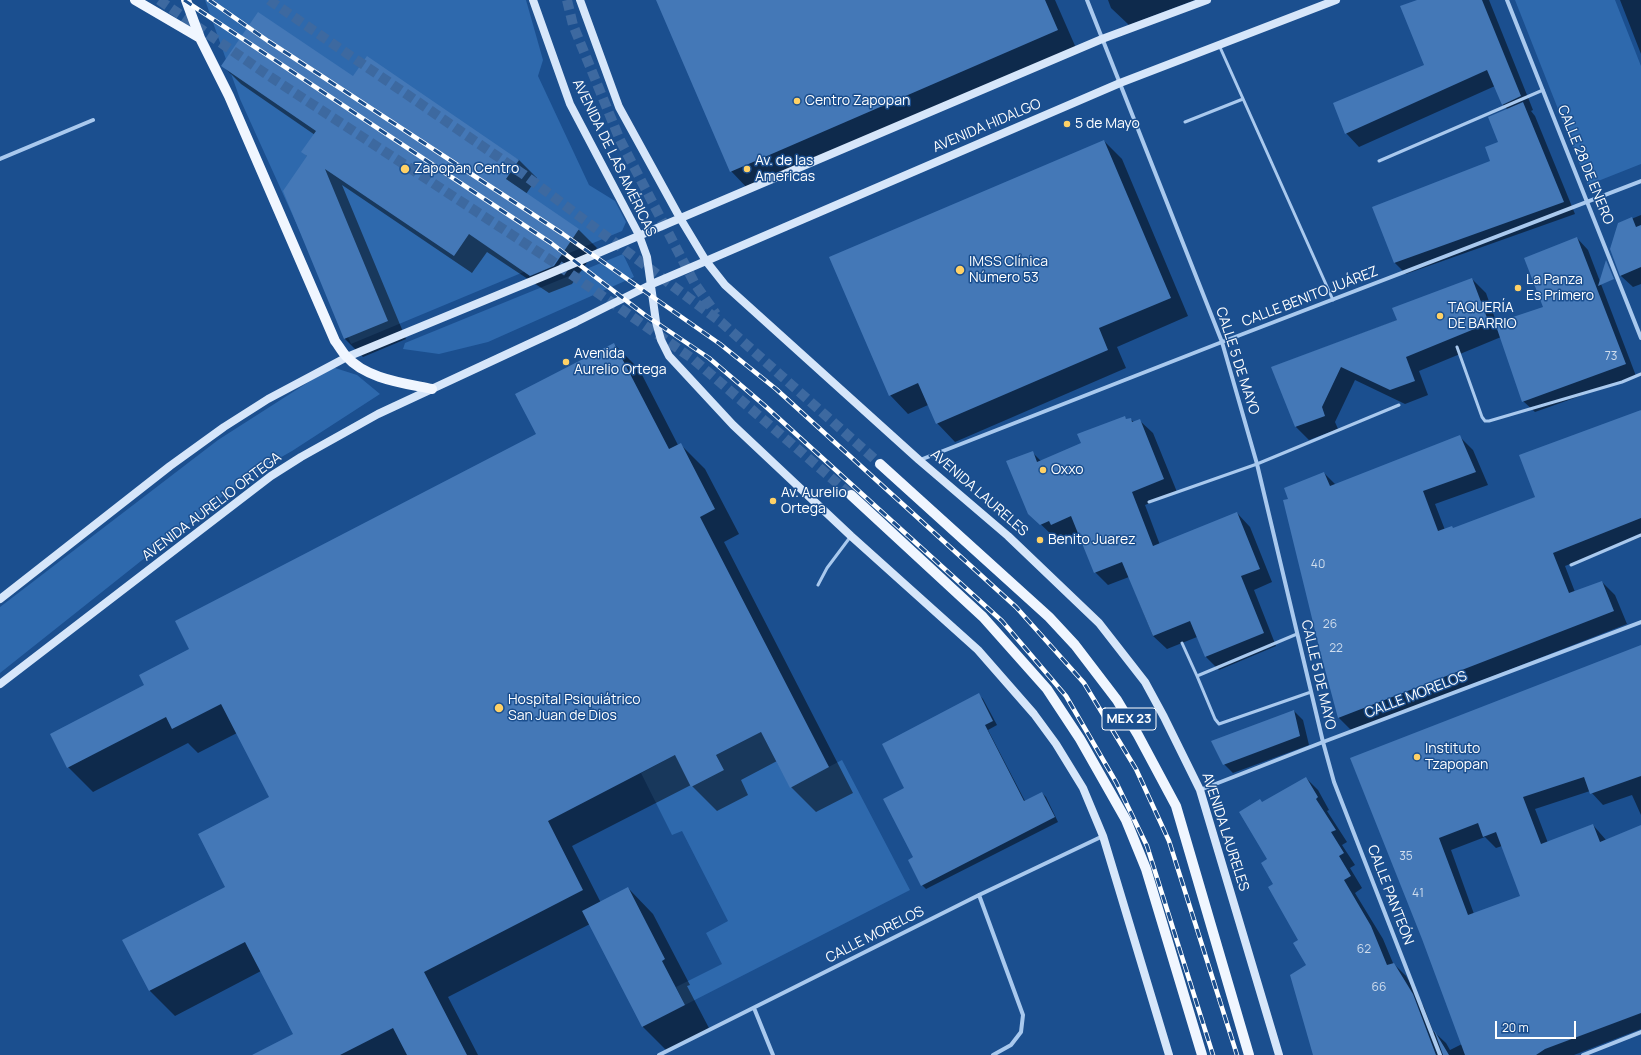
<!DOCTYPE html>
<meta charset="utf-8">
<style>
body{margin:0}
#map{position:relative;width:1641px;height:1055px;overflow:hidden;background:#1b4f8f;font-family:Manrope,sans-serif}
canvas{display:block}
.scale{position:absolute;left:1495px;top:1021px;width:81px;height:18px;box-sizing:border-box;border:2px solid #fff;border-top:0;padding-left:5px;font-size:12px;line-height:14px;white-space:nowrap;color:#fff;-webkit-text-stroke:3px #1b4f8f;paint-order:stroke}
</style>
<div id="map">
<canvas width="1641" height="1055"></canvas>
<div class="scale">20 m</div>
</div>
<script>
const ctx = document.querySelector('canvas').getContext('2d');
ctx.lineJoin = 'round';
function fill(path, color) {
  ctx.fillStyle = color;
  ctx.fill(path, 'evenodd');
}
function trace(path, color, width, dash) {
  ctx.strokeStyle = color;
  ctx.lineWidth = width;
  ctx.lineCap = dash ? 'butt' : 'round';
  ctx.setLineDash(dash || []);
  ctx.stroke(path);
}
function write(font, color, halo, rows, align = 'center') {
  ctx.font = font + ' Manrope,sans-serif';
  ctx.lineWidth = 3;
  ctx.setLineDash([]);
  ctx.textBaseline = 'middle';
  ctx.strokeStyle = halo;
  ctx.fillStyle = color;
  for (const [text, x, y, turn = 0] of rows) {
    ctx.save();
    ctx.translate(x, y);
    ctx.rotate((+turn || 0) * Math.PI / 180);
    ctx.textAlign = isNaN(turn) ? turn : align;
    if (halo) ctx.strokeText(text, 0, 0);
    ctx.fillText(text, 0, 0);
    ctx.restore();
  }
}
fill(new Path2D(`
 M205,0H526L543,60L538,76L589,185L615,201L626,222L622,231L351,344L240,99Z
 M1515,0H1615L1641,66V164L1588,185Z
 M623,254L634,277L488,342L439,354L403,349L405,343Z
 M332,367L357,375L380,394L292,451L248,476L0,673V607L218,440Z
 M761,732L790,787L842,760L910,890L685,1005L676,987L722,964L706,933L728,921L682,831L672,835L641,773L675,755L724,770L716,755Z`), '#2e69ad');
fill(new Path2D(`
 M657,0H1055L1076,48L749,190L731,171Z
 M1108,0H1195L1129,25L1111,8Z
 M1420,0H1489L1533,110L1531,111L1535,116L1575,214L1406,274L1394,262L1491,162L1499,143L1508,110L1502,104L1495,86L1359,147L1346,133L1425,65Z
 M1620,0H1641V54Z
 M223,66L353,78L519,160L537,178L526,194L579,230L597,248L572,284L549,293L487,252L472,273L342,185L406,339L363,357L345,339L284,191L308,157L303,152L315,135L241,84Z
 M1104,141L1122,159L1188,316L1117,347L1126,368L955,442L937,423L928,405L908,414L890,395Z
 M1641,215V284L1633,287L1621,276L1611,249L1619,224Z
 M1577,238L1588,250L1636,376L1535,412L1523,401L1501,337L1419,371L1428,395L1405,404L1355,380L1335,422L1338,429L1309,440L1295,426L1273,367L1398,320L1472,279L1486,293L1497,324L1544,308Z
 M614,344L639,369L678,445L680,444L705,469L739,534L724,542L853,793L816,812L791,787L777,761L741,780L748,795L717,811L691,785L572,846L601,903L628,888L653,914L690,985L687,986L710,1030L668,1052L643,1027L590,924L448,997L478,1055H254L294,1034L261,971L175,1016L150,991L124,941L227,888L270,798L237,733L198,753L188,743L93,792L68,767L145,686L190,649L537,435Z
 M1641,410V537L1565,566L1575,592L1602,582L1615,595L1627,624L1352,731L1339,718L1319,645L1289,500L1324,473L1336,485L1460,437L1473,450L1488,485L1435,504L1445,530L1454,529L1536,497Z
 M1124,417L1127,420L1130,419L1134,422L1139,420L1153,433L1177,492L1145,505L1160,545L1237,513L1250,527L1272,582L1254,590L1276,646L1219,670L1206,657L1197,637L1167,649L1153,636L1129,577L1108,585L1095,572L1079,532L1065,538L1061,534L1054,537L1029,513L1032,452L1041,461L1082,444Z
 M1641,647V815L1632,795L1603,805L1590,791L1535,809L1548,843L1593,825L1606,840L1641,826V1029L1574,1055H1315L1307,966L1300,940L1275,884L1268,860L1263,803L1306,778L1318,790L1329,810L1327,811L1347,842L1342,845L1355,865L1350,868L1362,888L1355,893L1383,939L1393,963L1406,976L1424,1007L1433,1031L1446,1043L1450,1050L1462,1044L1423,939L1351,759ZM1485,837L1496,848L1502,846L1522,896L1474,914L1451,850Z
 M979,695L983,699L997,725L988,730L1025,801L1042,793L1046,797L1058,822L926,889L922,885L914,858L905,788Z
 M1294,711L1303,720L1309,745L1233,773L1224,764Z`), '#0007');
fill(new Path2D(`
 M656,0H1045L1058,30L730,172Z
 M1417,0H1482L1521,96L1502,105L1487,70L1345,134L1333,103L1424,65L1400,6Z
 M258,12L353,76L367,56L519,160L506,179L579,229L554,266L530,276L469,234L454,256L325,169L388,321L344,339L283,191L307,156L301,152L316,131L221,66Z
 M1523,102L1564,202L1394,263L1372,207L1490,161L1485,147L1498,142L1488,117Z
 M1104,140L1171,298L1099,328L1108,350L936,424L918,383L889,396L829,257Z
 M1632,217L1636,227L1641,225V267L1620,276L1610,249L1618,223Z
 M1577,237L1626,364L1522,402L1495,323L1543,307L1524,258Z
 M1606,260L1614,279L1598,286Z
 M1472,278L1489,323L1406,357L1415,381L1390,390L1341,367L1322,407L1325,416L1295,427L1271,367L1397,320L1392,308Z
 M614,343L669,449L681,443L715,509L700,517L829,767L790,788L761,732L716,755L724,770L691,787L675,755L548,821L583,890L424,972L467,1055H407L393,1028L340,1055H252L293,1034L245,942L149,991L122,940L225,887L198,834L269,797L221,704L172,729L166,717L67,768L50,734L144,685L139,675L189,649L175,621L536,434L515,394Z
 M1641,410V518L1553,553L1569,593L1602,581L1614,611L1338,718L1320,651L1283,500L1288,499L1284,488L1324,472L1330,486L1460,435L1476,472L1423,491L1438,531L1452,526L1453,528L1535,497L1519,455Z
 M1125,416L1126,419L1131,418L1132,422L1140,419L1164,479L1132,492L1153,546L1237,512L1260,569L1241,576L1264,633L1205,657L1190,621L1153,636L1122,562L1094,573L1071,516L1051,525L1049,521L1040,525L1028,514L1006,461L1033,451L1037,462L1081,443L1077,434Z
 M1641,645V776L1590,794L1584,777L1523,797L1541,844L1593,824L1600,842L1641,825V1013L1545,1049L1536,1055H1465L1422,939L1350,758ZM1478,823L1483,837L1496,832L1520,896L1468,915L1439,838Z
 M979,693L993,721L985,725L1024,801L1042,792L1055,817L921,886L908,860L913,857L883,799L904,788L882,744Z
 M1294,710L1300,736L1223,765L1211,741Z
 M1306,777L1318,797L1316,799L1336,830L1331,832L1344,853L1339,856L1351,876L1344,880L1371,926L1387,965L1394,963L1413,994L1436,1055H1313L1290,975L1306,965L1293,943L1298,940L1268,887L1273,884L1261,863L1267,859L1239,812L1260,799L1262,802Z
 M628,887L665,959L662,961L685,1005L642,1027L582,911Z
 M1434,1030L1449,1055H1443Z`), '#4478b7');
trace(new Path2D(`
 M159,0L266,74L552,261L693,359L851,495
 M269,0L523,174L721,322L880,464
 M567,0L573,25L620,140L695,284L716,314`), '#3d69a0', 10, [10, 5]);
trace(new Path2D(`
 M1219,45L1333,300
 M1185,122L1243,99
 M1379,161L1543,90
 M1457,347L1482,417L1485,421H1489L1622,382L1641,374
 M1149,502L1257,464L1399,405
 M1571,565L1641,535
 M818,585L827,568L851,536
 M1297,634L1197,676L1215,719L1219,724L1311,692
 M1182,643L1197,676`), '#a9c9ee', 3);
trace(new Path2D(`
 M1087,0L1222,342L1257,464L1323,742L1334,782L1440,1055
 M1507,0L1641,338
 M0,159L93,120
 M920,460L1222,342L1641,181
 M1200,790L1323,742L1641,622
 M979,895L1023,1015L1021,1032L1011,1045L993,1055
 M754,1008L773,1055
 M659,1055L979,895L1103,836
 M1583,1055L1641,1032`), '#a9c9ee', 4);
trace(new Path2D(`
 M533,0L570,104L639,235L647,257L656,322L661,340L669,356L733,425L851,536L978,650L1034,714L1056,744L1083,788L1103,836L1169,1055
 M580,0L619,107L680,218L706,261L725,285L919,460L1008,536L1099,623L1145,682L1164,717L1200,790L1279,1055
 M0,599L170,466L224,427L268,399L347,357L549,274L1102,39L1207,0
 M0,684L271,476L301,457L378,414L576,322L652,284L706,261L1120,83L1336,0`), '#d6e6fa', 8);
trace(new Path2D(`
 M135,0L200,38L229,96L335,341C339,346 342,352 346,356C366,379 404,383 432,389
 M186,0L200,38
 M880,464L1049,617L1075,645L1117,700L1138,735L1176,806L1249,1055
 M851,495L983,617L1047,689L1080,739L1126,820L1146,869L1202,1055`), '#f0f6ff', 10);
const rail = new Path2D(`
 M184,0L551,243L645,315L709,358L764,405L1002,621L1066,696L1116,782L1147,846L1213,1055
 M209,0L268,41L563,234L720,344L776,389L1016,607L1084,683L1136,769L1169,841L1237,1055`);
trace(rail, '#fff', 4.5);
trace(rail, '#1b4f8f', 3, [9]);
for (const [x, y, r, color] of [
 [797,101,4,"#ffd166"],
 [1067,124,4,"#ffd166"],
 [405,169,5,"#ffd166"],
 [747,169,4,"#ffd166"],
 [960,270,5,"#ffd166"],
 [1518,288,4,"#ffd166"],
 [1440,316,4,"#ffd166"],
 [566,362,4,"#ffd166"],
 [1043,470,4,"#ffd166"],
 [773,501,4,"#ffd166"],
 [1040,540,4,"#ffd166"],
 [499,708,5,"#ffd166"],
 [1417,757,4,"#ffd166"]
]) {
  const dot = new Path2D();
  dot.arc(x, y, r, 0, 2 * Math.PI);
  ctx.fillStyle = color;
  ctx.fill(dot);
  trace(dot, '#1b4f8f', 1.5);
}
write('12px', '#d0dded', null, [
 ["73",1611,357],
 ["40",1318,565],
 ["26",1330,625],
 ["22",1336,649],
 ["35",1406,857],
 ["41",1418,894],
 ["62",1364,950],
 ["66",1379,988]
]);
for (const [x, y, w] of [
 [1129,719,54]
]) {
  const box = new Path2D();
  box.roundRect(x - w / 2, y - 11, w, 22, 3);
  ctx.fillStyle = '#1b4f8f';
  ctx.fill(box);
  trace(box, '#fff', 1);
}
write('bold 13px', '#fff', null, [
 ["MEX 23",1129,719]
]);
write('14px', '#fff', '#1b4f8f', [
 ["Centro Zapopan",805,101],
 ["5 de Mayo",1075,124],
 ["Av. de las",755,161],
 ["Americas",755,177],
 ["Zapopan Centro",414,169],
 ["IMSS Clínica",969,262],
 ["Número 53",969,278],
 ["La Panza",1526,280],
 ["Es Primero",1526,296],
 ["TAQUERÍA",1448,308],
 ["DE BARRIO",1448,324],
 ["Avenida",574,354],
 ["Aurelio Ortega",574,370],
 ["Oxxo",1051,470],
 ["Av. Aurelio",781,493],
 ["Ortega",781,509],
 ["Benito Juarez",1048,540],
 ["Hospital Psiquiátrico",508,700],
 ["San Juan de Dios",508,716],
 ["Instituto",1425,749],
 ["Tzapopan",1425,765]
], 'left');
write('14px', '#fff', '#1b4f8f', [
 ["AVENIDA HIDALGO",987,126,-23],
 ["AVENIDA DE LAS AMÉRICAS",614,158,64],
 ["CALLE 28 DE ENERO",1585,165,68],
 ["CALLE BENITO JUÁREZ",1310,297,-21],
 ["CALLE 5 DE MAYO",1237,361,72],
 ["AVENIDA LAURELES",979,493,41],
 ["AVENIDA AURELIO ORTEGA",212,507,-37],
 ["CALLE 5 DE MAYO",1318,675,77],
 ["CALLE MORELOS",1416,695,-21],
 ["AVENIDA LAURELES",1225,832,72],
 ["CALLE PANTEÓN",1390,895,69],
 ["CALLE MORELOS",875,935,-27]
]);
</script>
